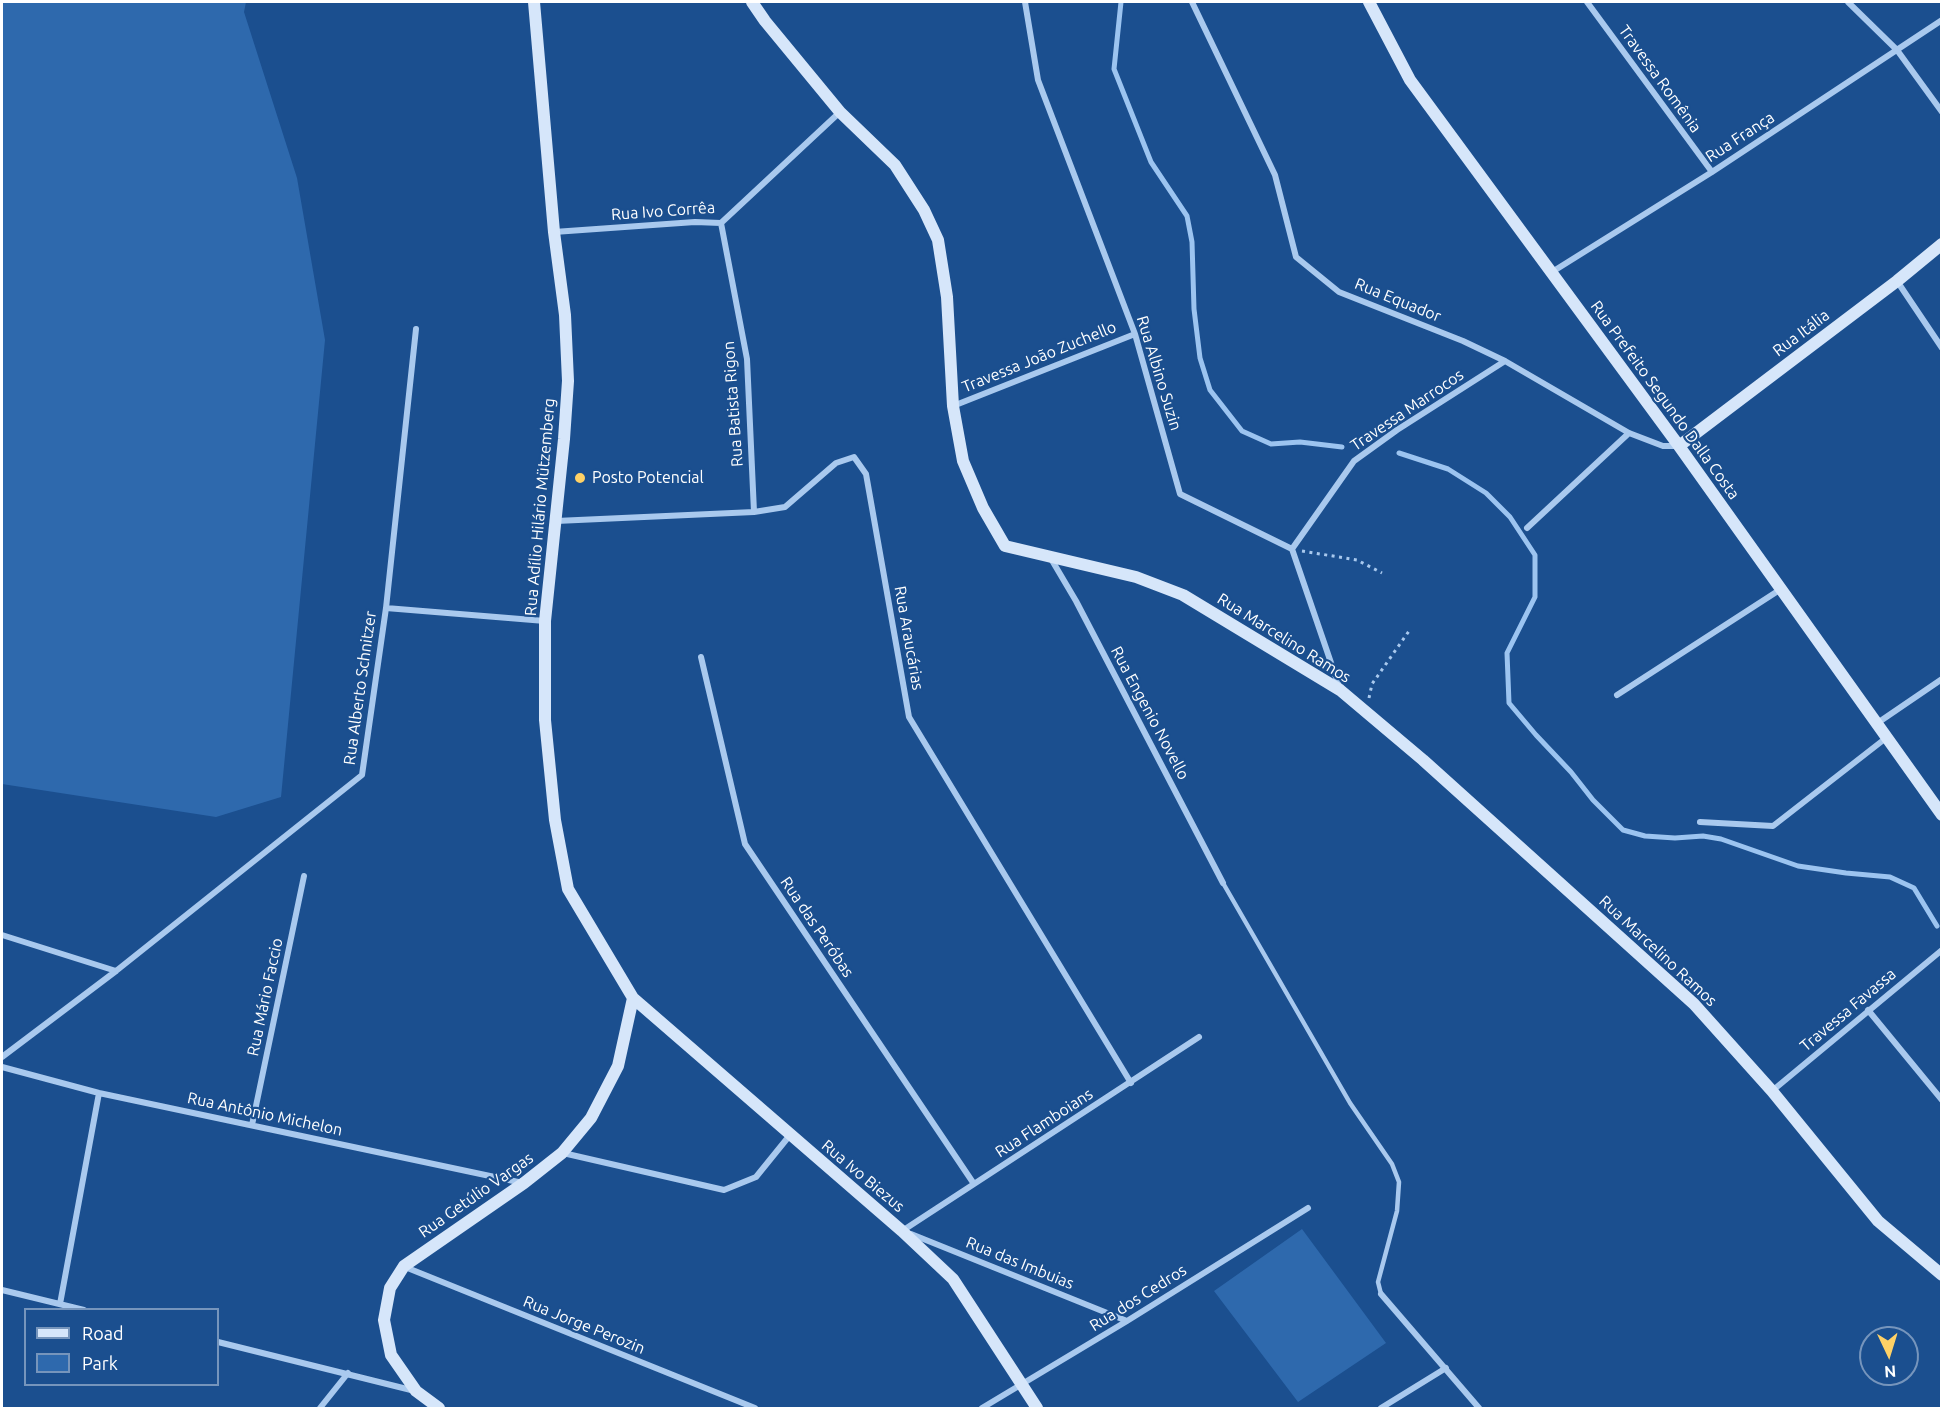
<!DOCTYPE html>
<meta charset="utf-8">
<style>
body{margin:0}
#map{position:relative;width:1943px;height:1410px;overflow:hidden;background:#1b4f8f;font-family:Ubuntu,sans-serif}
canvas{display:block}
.frame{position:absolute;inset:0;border:3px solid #fff;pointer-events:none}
.legend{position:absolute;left:24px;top:1308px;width:195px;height:78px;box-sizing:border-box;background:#1b4f8f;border:2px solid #7695bc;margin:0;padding:8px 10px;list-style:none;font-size:18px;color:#fff}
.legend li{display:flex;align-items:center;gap:12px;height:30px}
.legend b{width:30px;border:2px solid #7695bc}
.north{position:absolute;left:1859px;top:1326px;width:60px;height:60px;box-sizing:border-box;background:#1b4f8f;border:2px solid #7695bc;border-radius:50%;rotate:176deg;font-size:16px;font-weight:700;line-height:24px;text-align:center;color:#fff}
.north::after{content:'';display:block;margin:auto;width:21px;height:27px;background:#ffd166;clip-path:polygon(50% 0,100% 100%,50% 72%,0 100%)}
</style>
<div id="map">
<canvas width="1943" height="1410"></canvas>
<div class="frame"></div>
<ul class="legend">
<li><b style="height:8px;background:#d6e6fa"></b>Road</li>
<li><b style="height:16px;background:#2e69ad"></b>Park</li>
</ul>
<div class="north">N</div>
</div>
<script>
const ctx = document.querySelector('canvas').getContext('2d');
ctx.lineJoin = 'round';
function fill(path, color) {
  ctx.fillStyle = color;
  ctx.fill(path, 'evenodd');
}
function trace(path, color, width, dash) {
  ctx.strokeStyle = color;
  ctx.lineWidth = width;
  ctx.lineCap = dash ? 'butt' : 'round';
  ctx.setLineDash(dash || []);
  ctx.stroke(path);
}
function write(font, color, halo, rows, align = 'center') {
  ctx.font = font + ' Ubuntu,sans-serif';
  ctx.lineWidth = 4.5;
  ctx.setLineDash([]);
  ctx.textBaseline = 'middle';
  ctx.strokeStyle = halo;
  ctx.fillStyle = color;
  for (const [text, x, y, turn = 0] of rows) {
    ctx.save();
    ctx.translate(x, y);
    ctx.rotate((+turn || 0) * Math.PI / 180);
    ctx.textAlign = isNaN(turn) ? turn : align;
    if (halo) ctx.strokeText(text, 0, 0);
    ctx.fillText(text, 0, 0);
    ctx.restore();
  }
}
fill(new Path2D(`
 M2,2H246L244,12L297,178L325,340L281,797L216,817L2,784Z
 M1302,1229L1386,1343L1298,1402L1214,1291Z`), '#2e69ad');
trace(new Path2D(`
 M1121,2L1114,69L1151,162L1187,216L1192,242L1194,309L1200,358L1210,390L1242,431L1271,444L1300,442L1342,447
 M1399,453L1448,469L1486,493L1510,517L1535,555V597L1507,653L1509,703L1536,735L1571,772L1593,800L1623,830L1645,836L1675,838L1703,836L1721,839L1798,866L1846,873L1890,877L1914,888L1937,926`), '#9cc4f0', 5);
trace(new Path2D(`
 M1302,551L1357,560L1382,573
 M1369,698L1372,684L1409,631`), '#a9c9ee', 3, [3, 4.5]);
trace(new Path2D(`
 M1223,883L1350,1103L1392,1164L1399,1182L1397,1211L1378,1282L1381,1294`), '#a9c9ee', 4.5);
trace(new Path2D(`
 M1025,2L1038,80L1135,334L1180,494L1292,549L1340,689
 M1192,2L1275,175L1296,257L1339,292L1463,341L1505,361L1629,433L1663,446H1678
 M1587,2L1712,172
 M1848,2L1897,50L1942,112
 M721,223L747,359L754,512
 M554,232L695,222L721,223L840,112
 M1552,272L1712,172L1942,20
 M1897,281L1942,348
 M953,406L1135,334
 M556,521L754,512L785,507L836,463L854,457L866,474L909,717L1131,1083
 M1527,528L1629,433
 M1292,549L1354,461L1397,430L1505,361
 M1050,557L1076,601L1223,883
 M386,608L545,621
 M701,657L745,844L974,1184
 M1617,695L1781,589
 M1876,724L1942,679
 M1700,822L1773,826L1886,738
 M2,935L116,971
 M1868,1010L1942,1100
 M2,1057L116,971L362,775L386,608L416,329
 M2,1067L99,1093L523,1183
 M1772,1091L1942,950
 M252,1125L304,876
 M563,1153L724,1190L756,1177L790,1135
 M902,1231L1199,1037
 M911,1234L1127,1321
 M405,1267L755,1408
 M2,1290L84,1310
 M1381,1294L1479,1408
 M60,1304L99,1093
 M218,1342L415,1391
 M320,1408L348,1373
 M982,1408L1127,1321L1308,1208
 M1381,1408L1446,1368`), '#a9c9ee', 6);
trace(new Path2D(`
 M534,2L554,232L565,315L568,381L564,439L545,621V720L555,820L568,889L633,998L902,1231L953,1279L1037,1408
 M752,2L765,21L840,112L895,165L924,210L938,240L947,297L953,406L963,461L983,508L1005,546L1136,577L1183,595L1340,690L1423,760L1694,1004L1772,1091L1878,1221L1942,1275
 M1369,2L1410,80L1679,446L1942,815
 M1679,446L1897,281L1942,244
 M439,1408L416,1391L391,1355L384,1320L390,1288L404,1266L524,1183L562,1153L591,1118L618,1066L633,998`), '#d6e6fa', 12);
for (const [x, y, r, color] of [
 [580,478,6,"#ffd166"]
]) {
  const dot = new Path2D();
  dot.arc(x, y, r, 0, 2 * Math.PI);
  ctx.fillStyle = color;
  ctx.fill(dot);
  trace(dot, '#1b4f8f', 2);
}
write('16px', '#fff', '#1b4f8f', [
 ["Travessa Romênia",1660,79,54],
 ["Rua França",1740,137,-33],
 ["Rua Ivo Corrêa",663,211,-4],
 ["Rua Equador",1398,300,22],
 ["Rua Itália",1801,333,-37],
 ["Travessa João Zuchello",1039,357,-22],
 ["Rua Albino Suzin",1159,373,73],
 ["Rua Prefeito Segundo Dalla Costa",1665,400,54],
 ["Rua Batista Rigon",733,404,-94],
 ["Travessa Marrocos",1407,410,-34],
 ["Rua Adílio Hilário Mützemberg",540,507,-85],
 ["Rua Araucárias",909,638,80],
 ["Rua Marcelino Ramos",1284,638,32],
 ["Rua Alberto Schnitzer",360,688,-82],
 ["Rua Engenio Novello",1150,713,62],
 ["Rua das Peróbas",817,927,56],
 ["Rua Marcelino Ramos",1658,951,43],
 ["Rua Mário Faccio",265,997,-78],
 ["Travessa Favassa",1848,1010,-40],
 ["Rua Antônio Michelon",265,1114,12],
 ["Rua Flamboians",1044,1123,-33],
 ["Rua Ivo Biezus",863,1176,40],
 ["Rua Getúlio Vargas",476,1195,-35],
 ["Rua das Imbuias",1020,1263,22],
 ["Rua dos Cedros",1138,1298,-32],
 ["Rua Jorge Perozin",584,1325,22]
]);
write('16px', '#fff', '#1b4f8f', [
 ["Posto Potencial",592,478]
], 'left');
</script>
